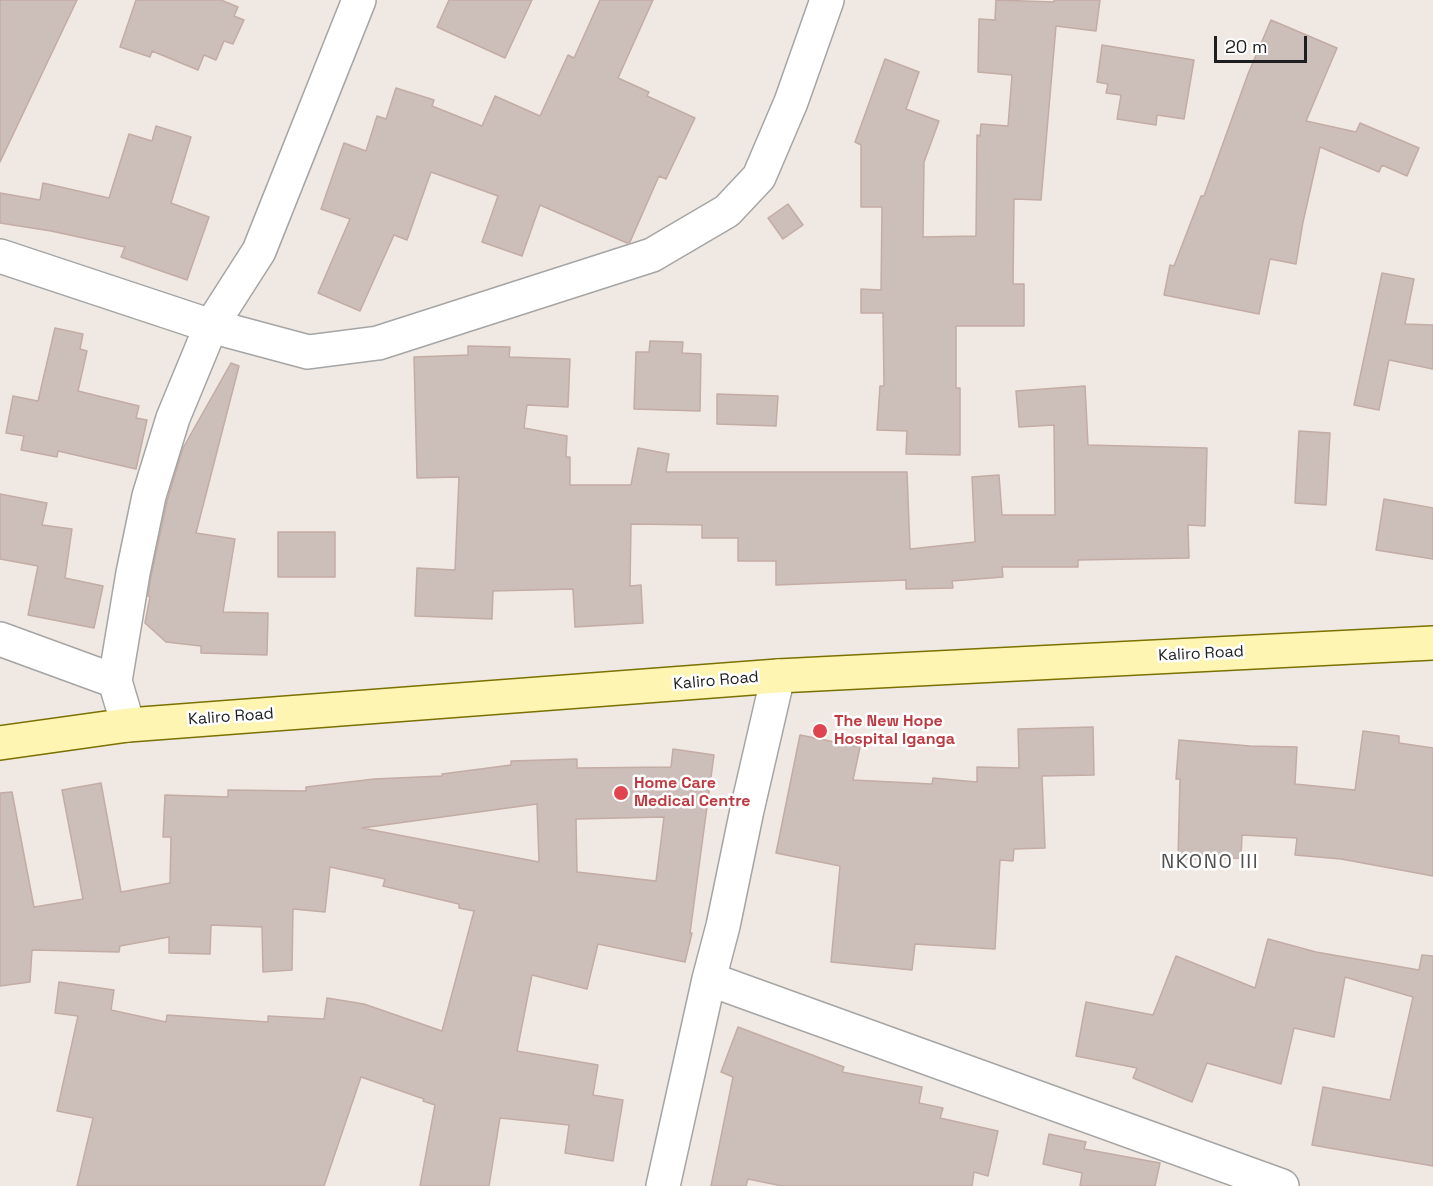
<!DOCTYPE html>
<style>
body{margin:0}
#map{position:relative;width:1433px;height:1186px;overflow:hidden;background:#f0e9e3;font-family:"Space Grotesk",sans-serif}
canvas{display:block}
.scale{position:absolute;left:1214px;top:36px;width:93px;height:27px;box-sizing:border-box;border:3px solid #1e1e1e;border-top:0;padding-left:8px;font-size:18px;line-height:21px;white-space:nowrap;color:#1e1e1e;-webkit-text-stroke:4px #fff;paint-order:stroke}
</style>
<div id="map">
<canvas width="1433" height="1186"></canvas>
<div class="scale">20 m</div>
</div>
<script>
const ctx = document.querySelector('canvas').getContext('2d');
ctx.lineJoin = 'round';
function fill(path, color) {
  ctx.fillStyle = color;
  ctx.fill(path, 'evenodd');
}
function trace(path, color, width, dash) {
  ctx.strokeStyle = color;
  ctx.lineWidth = width;
  ctx.lineCap = dash ? 'butt' : 'round';
  ctx.setLineDash(dash || []);
  ctx.stroke(path);
}
function write(font, color, halo, rows, align = 'center') {
  ctx.font = font + ' "Space Grotesk",sans-serif';
  ctx.lineWidth = 5;
  ctx.setLineDash([]);
  ctx.textBaseline = 'middle';
  ctx.strokeStyle = halo;
  ctx.fillStyle = color;
  for (const [text, x, y, turn = 0] of rows) {
    ctx.save();
    ctx.translate(x, y);
    ctx.rotate((+turn || 0) * Math.PI / 180);
    ctx.textAlign = isNaN(turn) ? turn : align;
    if (halo) ctx.strokeText(text, 0, 0);
    ctx.fillText(text, 0, 0);
    ctx.restore();
  }
}
const building = new Path2D(`
 M0,0H77L0,162Z
 M136,0H221L238,7L234,16L244,20L233,44L224,41L216,60L204,55L198,70L152,51L150,57L120,47Z
 M449,0H532L505,58L437,27Z
 M600,0H653L618,78L649,92L647,96L695,118L666,179L659,176L630,242L627,243L540,205L522,256L482,242L498,196L431,172L407,240L394,235L360,311L318,293L350,219L321,209L344,143L366,151L377,116L386,119L396,88L434,100L432,106L482,126L495,96L540,116L568,55L574,58Z
 M996,0L1054,2V0H1100L1096,31L1056,26L1041,200L1014,199L1013,284H1024V326H956V388H960V455L906,454L907,431L877,430L880,386H884L883,313H861V289L881,290L882,207H861V145L855,142L885,59L919,72L906,109L939,121L924,162L923,237L976,236L977,135L980,136L981,124L1008,126L1012,75L978,72L979,19L996,20L995,18Z
 M1271,20L1337,48L1306,121L1356,132L1360,123L1419,148L1407,176L1382,165L1379,172L1320,147L1303,222L1296,264L1270,259L1259,314L1164,295L1170,265L1174,266L1201,196H1204L1248,74Z
 M1102,45L1194,60L1184,119L1157,115L1156,125L1117,119L1121,95L1106,93L1108,84L1097,82Z
 M156,126L191,137L171,203L209,217L187,280L121,257L125,247L51,231L0,223V193L40,200L43,183L109,198L129,134L152,141Z
 M788,204L803,225L783,239L768,218Z
 M1382,273L1414,279L1405,324L1433,325V369L1389,360L1379,410L1354,405Z
 M55,328L83,334L80,349L87,351L78,391L139,406L136,418L147,420L136,469L58,451L57,457L21,450L24,436L6,433L13,396L38,401Z
 M650,341L683,342L682,353L701,354L700,411L634,409L636,352H649Z
 M468,346L510,347L509,357L570,359L568,407L527,405L524,428L567,436L566,457H570V485H631L638,448L669,454L666,472H907L910,549L975,542L972,477L999,475L1002,515H1055L1054,425L1019,427L1016,391L1085,386L1088,445L1207,448L1205,526L1188,525L1189,558L1078,560V567H1002L1003,577L952,581L953,588L906,589V580L776,585V561H738V538H702V525L631,524L630,586L641,585L643,623L575,627L573,589L493,591L492,619L415,616L417,568L455,570L459,477L417,478L414,357L468,355Z
 M231,363L239,366L196,533L235,539L223,612L268,613L267,655L201,653V646L166,642L145,623L150,597L148,596L151,576L167,501L183,448Z
 M717,394L778,396L776,426L717,424Z
 M1299,431L1330,433L1326,505L1295,503Z
 M0,494L47,503L42,525L72,529L65,578L103,586L94,628L28,615L38,566L0,559Z
 M1384,499L1433,508V559L1376,550Z
 M278,532H335V577H278Z
 M1093,727L1094,775L1042,776L1045,848L1014,849L1013,861L1000,860L995,949L915,944L912,970L831,962L840,866L776,853L800,735L860,747L853,780L932,784L933,778L977,782V767L1019,768L1018,729Z
 M1363,731L1399,736V743L1433,748V876L1341,859L1295,855L1297,838L1242,835L1241,858L1178,859L1180,779H1176L1179,740L1250,746L1297,747L1295,784L1355,790Z
 M673,749L714,755L690,933H692L685,962L598,944L587,989L532,975L517,1051L598,1065L593,1095L623,1100L613,1161L565,1153L569,1125L500,1118L489,1186H420L435,1105L423,1101L424,1099L361,1077L324,1186H77L93,1118L57,1111L78,1016L55,1013L59,982L114,990L111,1010L166,1022L167,1015L268,1022V1016L324,1019L327,998L364,1004L442,1031L474,911L459,908V904L383,886L385,879L330,867L325,912L293,909L292,970L263,972L262,927L211,925L210,954L169,953V937L120,946L119,952L32,950L30,982L0,986V793L12,792L34,907L83,899L62,790L101,783L121,892L170,883L171,837H163L165,795L228,797V790L306,791V787L374,779L442,776V774L511,765V761L577,759V768L671,767ZM537,804L539,862L362,828ZM664,817L656,881L577,872L576,819Z
 M1268,939L1316,952L1419,970L1422,955L1433,956V1166L1312,1145L1323,1087L1390,1100L1413,997L1345,977L1334,1037L1294,1028L1281,1084L1207,1063L1192,1102L1133,1078L1137,1068L1076,1056L1086,1002L1153,1015L1176,956L1255,988Z
 M738,1027L844,1067L842,1072L922,1087L919,1103L943,1108L940,1118L998,1131L988,1176L974,1172L972,1186H782L748,1179L746,1186H711L733,1077L721,1072Z
 M1049,1134L1086,1142L1084,1149L1160,1163L1155,1186H1080L1082,1173L1043,1164Z`);
fill(building, '#ccbeb9');
trace(building, '#c3aca4', 1.5);
const minor = new Path2D(`
 M0,256L211,326L308,352L378,343L652,255L727,211L759,177L791,102L827,0
 M0,639L115,681
 M778,676L747,810L723,926L709,979L1282,1186
 M128,725L115,681L133,573L149,496L173,418L211,326L259,251L359,0
 M663,1186L709,979`);
const secondary = new Path2D(`
 M0,743L128,725L778,676L1433,643`);
trace(minor, '#a5a5a5', 36);
trace(secondary, '#7a7100', 36);
trace(minor, '#fff', 33);
trace(secondary, '#fff5b3', 33);
for (const [x, y, r, color] of [
 [820,731,8,"#e0444e"],
 [621,793,8,"#e0444e"]
]) {
  const dot = new Path2D();
  dot.arc(x, y, r, 0, 2 * Math.PI);
  ctx.fillStyle = color;
  ctx.fill(dot);
  trace(dot, '#fff', 2);
}
write('16px', '#1e1e1e', '#fff', [
 ["Kaliro Road",1201,654,-3],
 ["Kaliro Road",716,681,-5],
 ["Kaliro Road",231,717,-4]
]);
write('bold 16px', '#be3a42', '#fff', [
 ["The New Hope",834,722],
 ["Hospital Iganga",834,740],
 ["Home Care",634,784],
 ["Medical Centre",634,802]
], 'left');
ctx.letterSpacing = '1.5px';
write('20px', '#515151', '#fff', [
 ["NKONO III",1210,863]
]);
ctx.letterSpacing = '0px';
</script>
